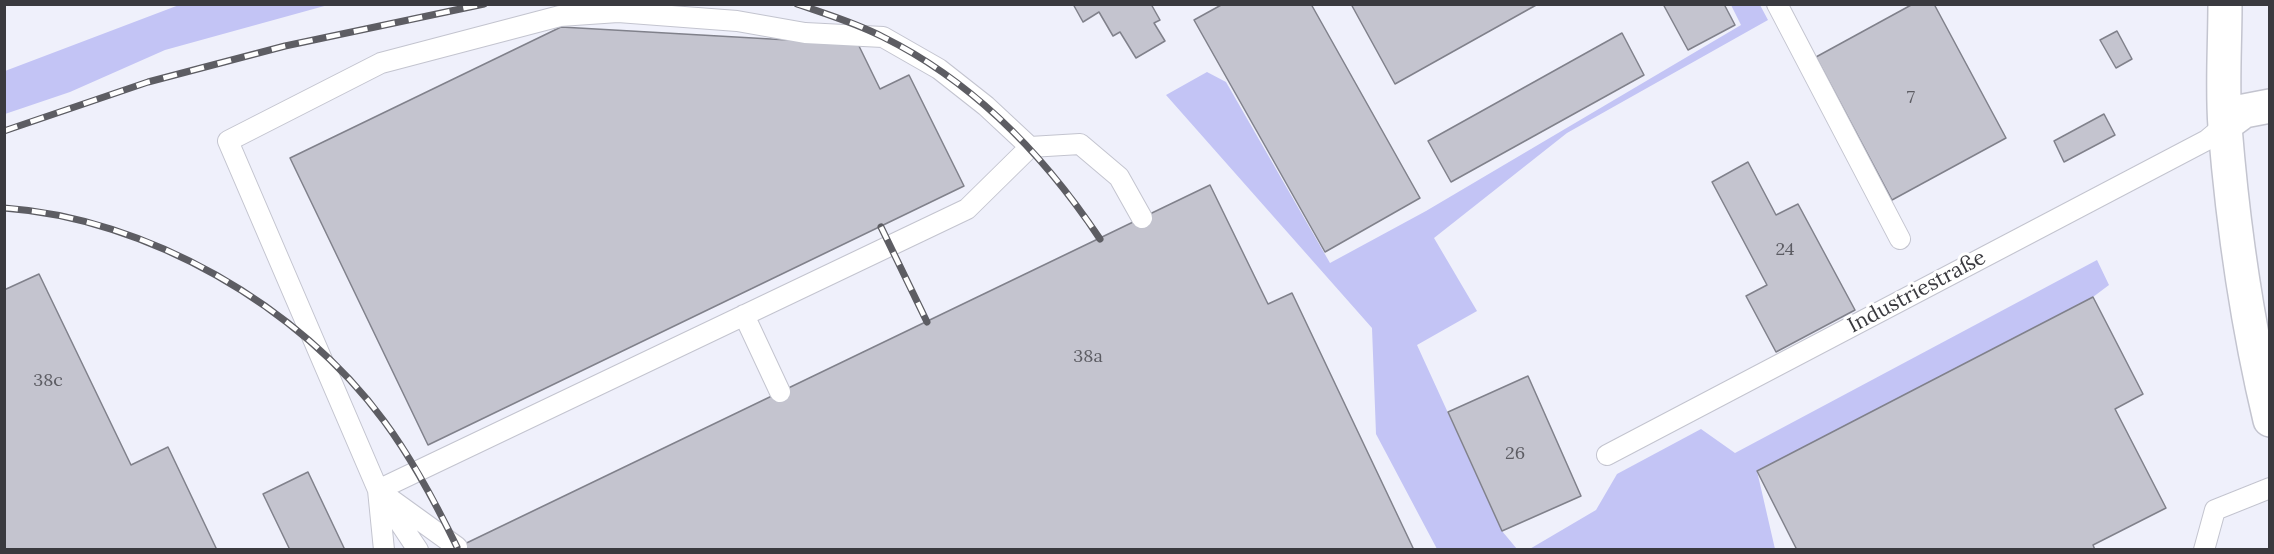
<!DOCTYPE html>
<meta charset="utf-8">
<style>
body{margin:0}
#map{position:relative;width:2274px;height:554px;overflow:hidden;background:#eff0fb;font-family:Lora,serif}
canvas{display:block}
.frame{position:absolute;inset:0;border:6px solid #3a3a3f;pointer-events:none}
</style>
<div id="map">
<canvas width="2274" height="554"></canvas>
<div class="frame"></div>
</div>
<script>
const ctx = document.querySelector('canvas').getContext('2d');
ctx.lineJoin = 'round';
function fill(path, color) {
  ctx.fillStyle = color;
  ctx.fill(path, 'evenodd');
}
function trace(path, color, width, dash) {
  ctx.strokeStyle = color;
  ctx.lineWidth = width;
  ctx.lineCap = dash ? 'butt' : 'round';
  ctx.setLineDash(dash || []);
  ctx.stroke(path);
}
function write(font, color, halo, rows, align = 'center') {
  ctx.font = font + ' Lora,serif';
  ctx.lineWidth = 6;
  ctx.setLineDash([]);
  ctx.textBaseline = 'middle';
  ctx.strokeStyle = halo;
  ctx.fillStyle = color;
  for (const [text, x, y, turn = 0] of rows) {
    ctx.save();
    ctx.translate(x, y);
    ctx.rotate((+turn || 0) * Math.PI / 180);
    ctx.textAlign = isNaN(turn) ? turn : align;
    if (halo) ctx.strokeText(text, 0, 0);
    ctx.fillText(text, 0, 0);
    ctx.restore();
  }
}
fill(new Path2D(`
 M179,5H328L165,50L70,92L5,114V71Z
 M1731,5H1760L1768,20L1567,133L1434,238L1477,311L1417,345L1502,531L1517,549H1437L1376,434L1372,328L1166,95L1207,72L1226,82L1330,263L1426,211L1741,25Z
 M2097,260L2109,285L2093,297L1757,471L1775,549L1528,550L1596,510L1617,474L1701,429L1735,453Z`), '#c3c4f5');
const building = new Path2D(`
 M1073,4H1151L1160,20L1154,23L1165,41L1136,58L1120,32L1113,36L1099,12L1083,22Z
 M1223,4H1311L1420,198L1325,252L1194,20Z
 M1351,4H1538L1395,84Z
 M1663,4H1724L1735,25L1688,50Z
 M1913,4H1934L2006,138L1892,200L1816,57Z
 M561,27L858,44L880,89L909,75L964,186L428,445L290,158Z
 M2117,31L2132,59L2116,68L2100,40Z
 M1622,33L1644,75L1451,182L1428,141Z
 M2104,114L2115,135L2064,162L2054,141Z
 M1748,162L1776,215L1798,204L1855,310L1776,352L1746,296L1767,285L1712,182Z
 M1210,185L1268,304L1292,293L1414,550H452Z
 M39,274L131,465L168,447L217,550H4V290Z
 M2093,297L2143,394L2115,409L2166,508L2093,545L2095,550H1797L1757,471Z
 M1528,376L1581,496L1502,531L1448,412Z
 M308,472L345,550H290L263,494Z`);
fill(building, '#c4c4cf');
trace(building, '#80818b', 1.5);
const lane = new Path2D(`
 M1777,4L1900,239
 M744,315L780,392
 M1607,455L2207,140L2225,125
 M378,490L967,209L1030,147L1080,144L1119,177L1142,218
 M378,490L457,547
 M386,502L418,550
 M384,550L378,490L228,141L381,63L560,16L618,12L737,21L805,33L883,37L939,69L986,106L1030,147
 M2204,550L2215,510L2270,488`);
const street = new Path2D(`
 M2225,4C2225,45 2222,87 2225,127C2233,226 2247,324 2270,420
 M2225,125L2244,111L2270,106`);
trace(lane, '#c3c4cf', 22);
trace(street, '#c3c4cf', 36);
trace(lane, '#fff', 20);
trace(street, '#fff', 33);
const rail = new Path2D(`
 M797,4C826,14 856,23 883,37C974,82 1044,155 1100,239
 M4,131L148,82L285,46L484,4
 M4,208C147,218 300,306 384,421C413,460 436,504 457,547
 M881,227L927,322`);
trace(rail, '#5d5d63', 7);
trace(rail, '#fff', 4.5, [14]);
write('18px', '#5c5c63', null, [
 ["7",1911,98],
 ["24",1785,250],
 ["38a",1088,357],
 ["38c",48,381],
 ["26",1515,454]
]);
write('21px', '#3a3a3f', '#fff', [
 ["Industriestraße",1917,292,-28]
]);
</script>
